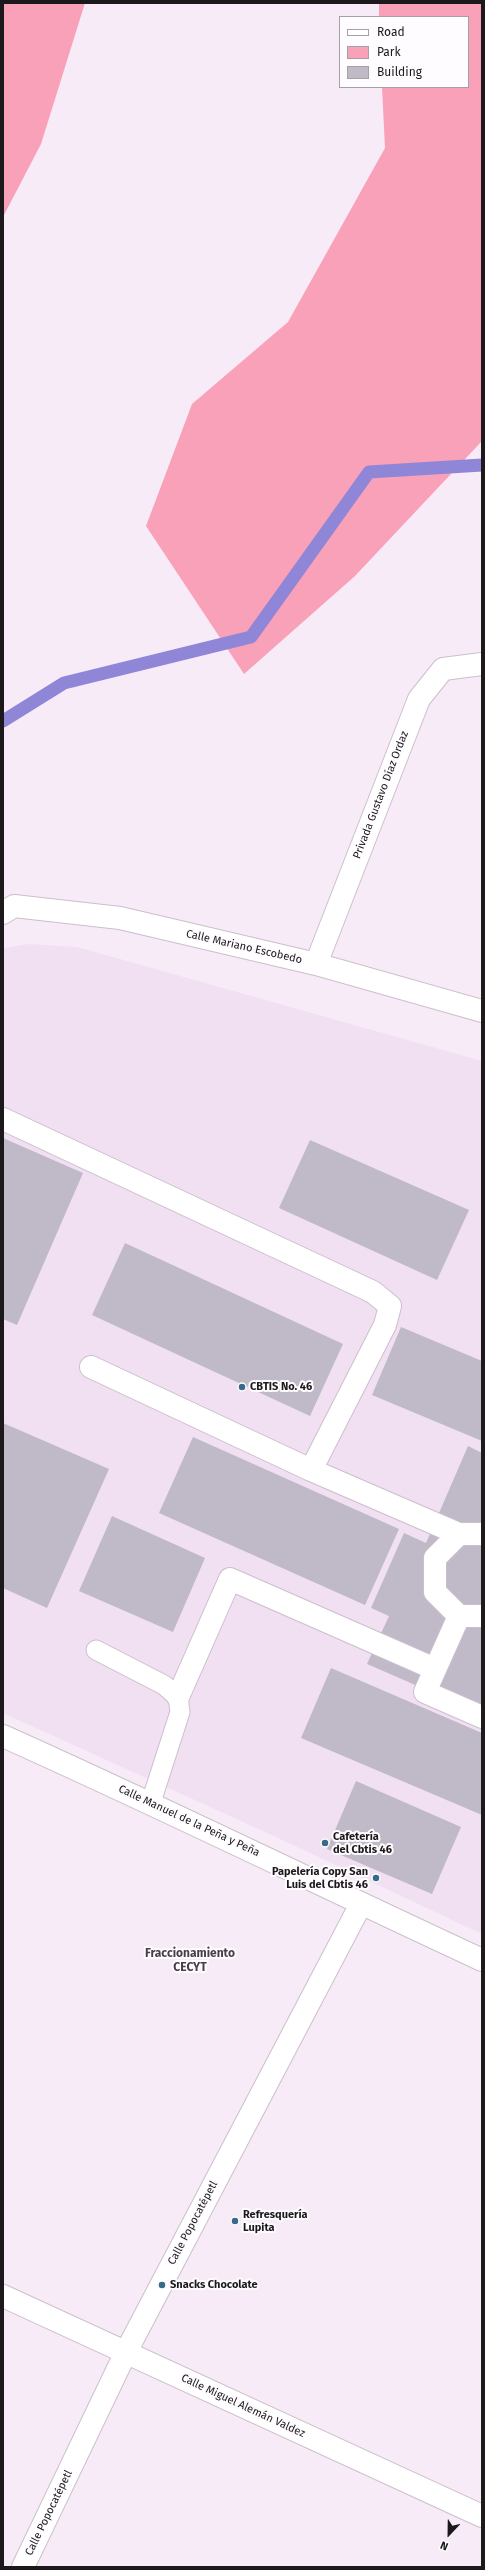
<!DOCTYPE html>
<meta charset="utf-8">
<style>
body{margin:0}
#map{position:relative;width:485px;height:2570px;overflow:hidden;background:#f7ebf8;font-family:"Fira Sans",sans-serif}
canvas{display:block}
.frame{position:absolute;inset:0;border:4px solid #1c181c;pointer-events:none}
.legend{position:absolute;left:339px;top:16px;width:130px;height:72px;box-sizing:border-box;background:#fefcfe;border:1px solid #a4a1a4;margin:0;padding:5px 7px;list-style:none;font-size:12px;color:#1c181c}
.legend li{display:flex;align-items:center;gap:8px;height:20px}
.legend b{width:20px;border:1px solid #a4a1a4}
.north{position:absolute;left:429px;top:2514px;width:40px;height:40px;-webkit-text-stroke:3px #fefcfe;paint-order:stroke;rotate:202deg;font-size:11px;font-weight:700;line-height:16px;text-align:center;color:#1c181c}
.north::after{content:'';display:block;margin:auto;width:14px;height:18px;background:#1c181c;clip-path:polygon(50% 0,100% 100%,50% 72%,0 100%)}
</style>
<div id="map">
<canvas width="485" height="2570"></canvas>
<div class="frame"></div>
<ul class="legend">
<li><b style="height:5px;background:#fff"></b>Road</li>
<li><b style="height:11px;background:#f9a1b8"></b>Park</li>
<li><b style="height:11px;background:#c0bac8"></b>Building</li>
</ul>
<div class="north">N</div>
</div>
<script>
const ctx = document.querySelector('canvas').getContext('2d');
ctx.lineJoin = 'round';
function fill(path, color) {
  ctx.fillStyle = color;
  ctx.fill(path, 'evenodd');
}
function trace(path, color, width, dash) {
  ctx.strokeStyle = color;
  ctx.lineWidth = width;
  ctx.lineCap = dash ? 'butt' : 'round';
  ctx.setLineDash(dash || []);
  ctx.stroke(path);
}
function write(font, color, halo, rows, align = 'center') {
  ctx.font = font + ' "Fira Sans",sans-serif';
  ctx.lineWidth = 4;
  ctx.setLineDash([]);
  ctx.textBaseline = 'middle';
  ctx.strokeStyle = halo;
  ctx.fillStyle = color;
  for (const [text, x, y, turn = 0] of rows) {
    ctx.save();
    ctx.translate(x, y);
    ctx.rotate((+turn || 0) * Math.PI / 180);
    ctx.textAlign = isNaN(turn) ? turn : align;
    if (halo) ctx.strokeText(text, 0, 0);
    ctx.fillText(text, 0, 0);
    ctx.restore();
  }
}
fill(new Path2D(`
 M29,944L77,947L482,1061V1934L274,1836L3,1713V948Z`), '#f1dff2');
fill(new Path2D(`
 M3,3H85L41,144L3,217Z
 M379,3H482V441L355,576L244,674L146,526L192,404L288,322L385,148L382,87H468V17H379Z`), '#f9a1b8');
trace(new Path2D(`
 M3,721L64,683L251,637L369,472L482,465`), '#9086d8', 13);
fill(new Path2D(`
 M3,1138L83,1173L17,1325L3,1319Z
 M310,1140L469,1210L437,1280L279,1208Z
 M125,1243L343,1344L310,1416L92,1315Z
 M401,1327L482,1361V1441L372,1395Z
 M3,1423L109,1469L47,1608L3,1588Z
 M193,1437L399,1529L365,1605L159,1513Z
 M468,1446L482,1453V1714L367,1664L389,1616L371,1608L404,1533L426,1543Z
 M112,1516L205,1558L173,1632L79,1591Z
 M331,1668L482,1733V1815L301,1738Z
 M356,1781L461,1827L432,1894L327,1849Z`), '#c0bac8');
const lane = new Path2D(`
 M96,1650L164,1685L178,1697L180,1712L151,1802`);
const street = new Path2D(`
 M3,913L14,906L120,918L316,964L482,1011
 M316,964L419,699L443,669L482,664
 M3,1119L373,1292L390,1306L385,1325L311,1470
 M91,1367L311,1470L459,1534
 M482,1534H459L435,1558V1592L459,1616H482
 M459,1616L425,1692L482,1717
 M178,1697L230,1579L435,1669
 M3,1736C164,1808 322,1886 482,1960
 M3,2296L482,2516
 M23,2567L126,2352L361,1904`);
trace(lane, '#ccbfcc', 21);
trace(street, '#ccbfcc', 24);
trace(lane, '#fff', 19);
trace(street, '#fff', 22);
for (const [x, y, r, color] of [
 [242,1387,4,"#356b87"],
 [325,1843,4,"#356b87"],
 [376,1878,4,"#356b87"],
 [235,2221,4,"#356b87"],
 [162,2285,4,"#356b87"]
]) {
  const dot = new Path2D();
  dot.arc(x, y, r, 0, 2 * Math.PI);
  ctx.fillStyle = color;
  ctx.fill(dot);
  trace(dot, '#fefcfe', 1.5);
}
write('11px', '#1c181c', '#fefcfe', [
 ["Privada Gustavo Díaz Ordaz",381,795,-69],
 ["Calle Mariano Escobedo",244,947,13],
 ["Calle Manuel de la Peña y Peña",189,1821,25],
 ["Calle Popocatépetl",193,2223,-62],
 ["Calle Miguel Alemán Valdez",243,2406,25],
 ["Calle Popocatépetl",49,2513,-64]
]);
write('bold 11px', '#1c181c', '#fefcfe', [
 ["CBTIS No. 46",250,1387],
 ["Cafetería",333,1837],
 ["del Cbtis 46",333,1850],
 ["Papelería Copy San",368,1872,"right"],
 ["Luis del Cbtis 46",368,1885,"right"],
 ["Refresquería",243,2215],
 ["Lupita",243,2228],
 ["Snacks Chocolate",170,2285]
], 'left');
write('bold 12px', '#493f4a', '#fefcfe', [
 ["Fraccionamiento",190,1954],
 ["CECYT",190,1968]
]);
</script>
